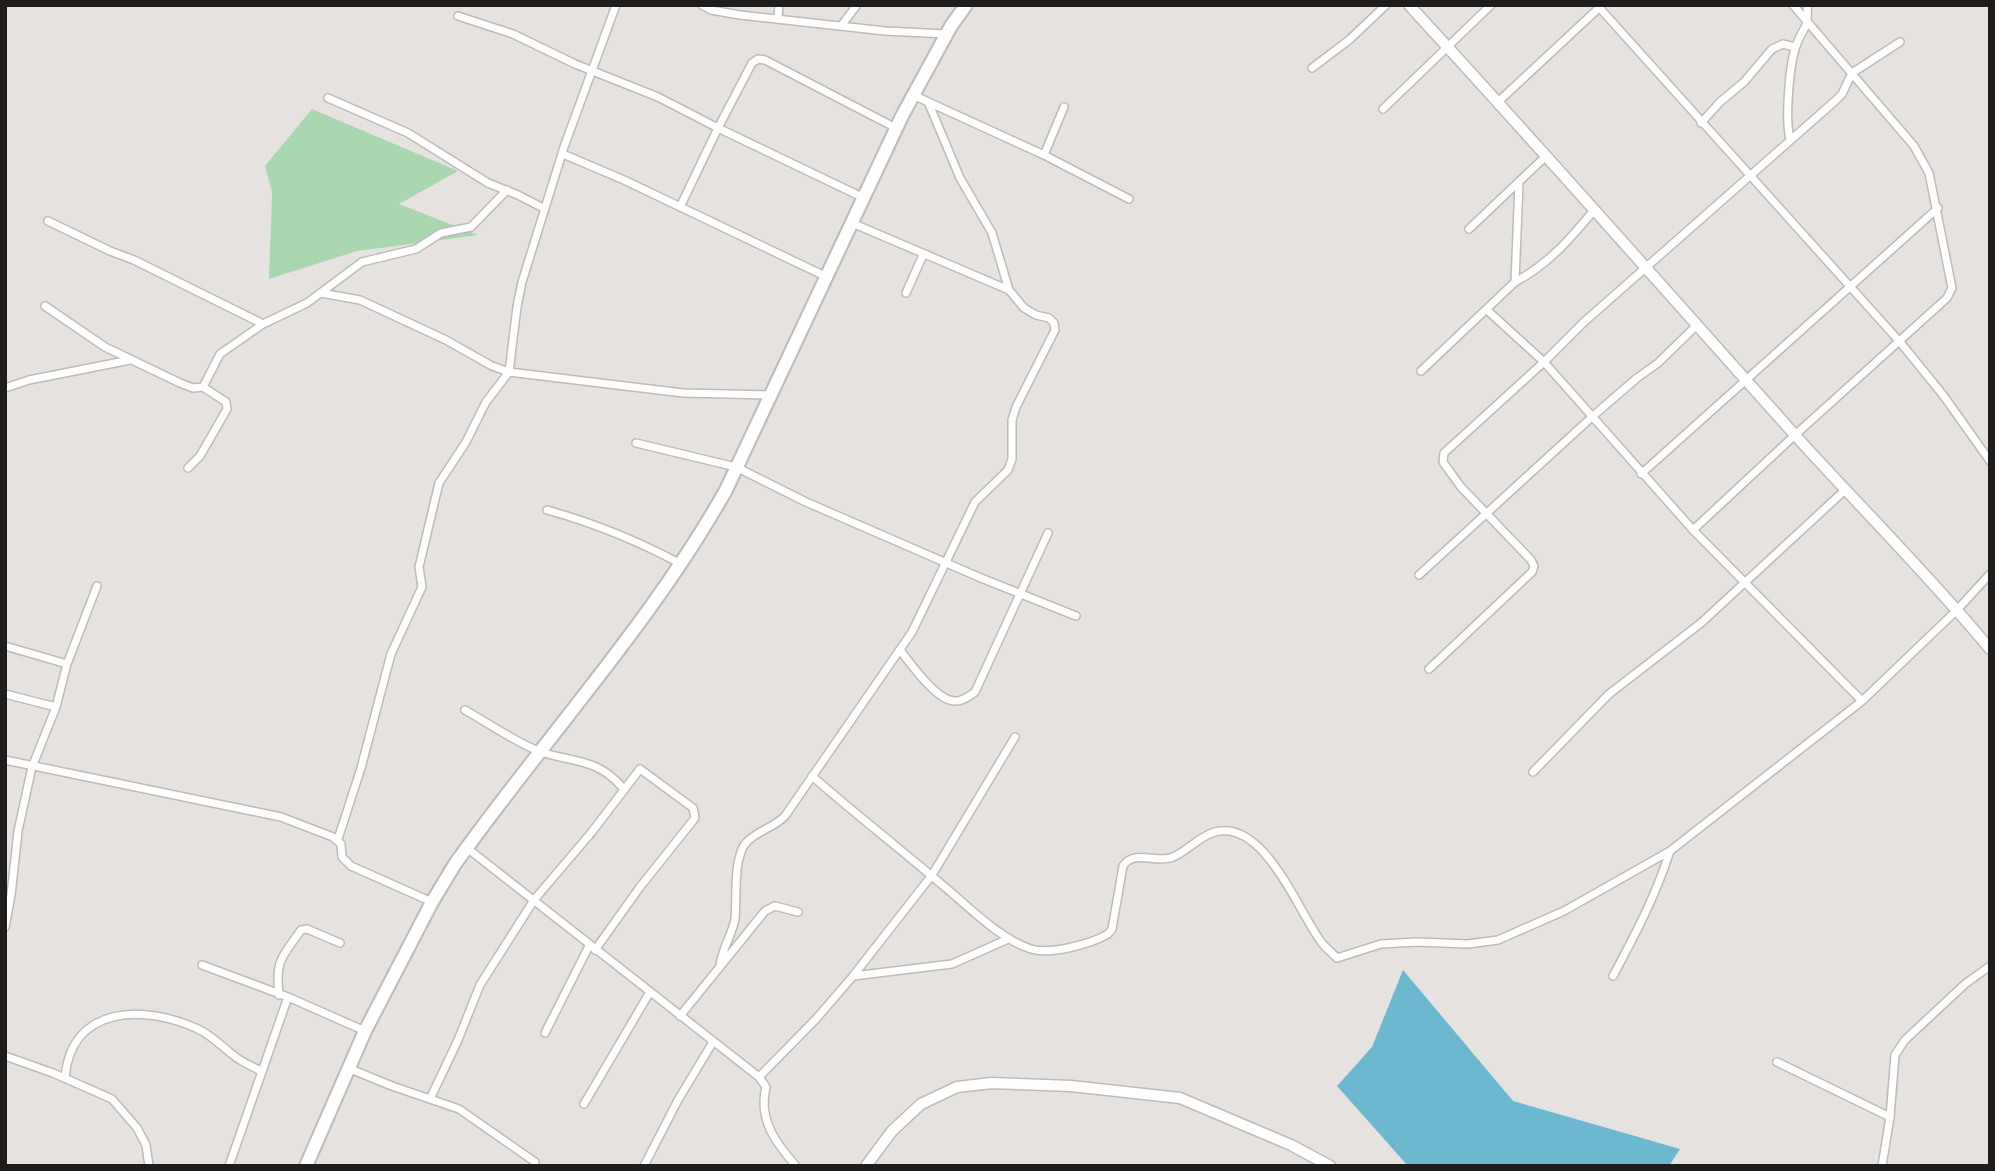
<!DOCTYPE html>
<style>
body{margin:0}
#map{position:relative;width:1995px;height:1171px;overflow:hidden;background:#e6e2df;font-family:Signika,sans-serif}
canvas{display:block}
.frame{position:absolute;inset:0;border:7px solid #1e1d1b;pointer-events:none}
</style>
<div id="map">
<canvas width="1995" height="1171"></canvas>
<div class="frame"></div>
</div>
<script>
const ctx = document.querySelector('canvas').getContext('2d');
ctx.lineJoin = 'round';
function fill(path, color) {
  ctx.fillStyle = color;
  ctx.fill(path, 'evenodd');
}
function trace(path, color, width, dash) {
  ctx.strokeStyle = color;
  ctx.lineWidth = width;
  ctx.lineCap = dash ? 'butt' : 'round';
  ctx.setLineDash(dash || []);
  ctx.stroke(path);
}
fill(new Path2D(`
 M312,109L458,171L399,204L478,235L357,251L269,279L272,192L265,166Z`), '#a9d7b0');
fill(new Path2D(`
 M1403,970L1513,1101L1680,1149L1669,1166H1408L1337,1086L1372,1047Z`), '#6bb8cf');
const street = new Path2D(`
 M702,5L711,10L740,15L885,31L946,34
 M1597,5L1900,342L1943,395L1990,461
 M458,16L513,34L575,64L658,97L718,128L864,198
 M778,18L779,5
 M841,26L857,5
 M1312,68L1349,40L1386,5
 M913,95L1044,155L1064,107
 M328,98L408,133L488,183L518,195L545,209
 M1498,102L1601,6
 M1383,109L1491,5
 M1701,123L1720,102L1744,82L1772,49L1783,44L1795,47
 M1790,139C1785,120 1789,66 1796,46C1803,25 1809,32 1807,5
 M563,154L624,180L827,277
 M1044,155L1129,199
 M680,207L718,128L752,63L758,59L765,60L896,128
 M48,221L110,251L134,260L263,324
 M852,223L1009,290
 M1469,229L1546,156
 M1515,282C1549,264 1571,238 1595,209
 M321,293L360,300L446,340L492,366L509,372L683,393L771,395
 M906,293L923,255
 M45,306L105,347L180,383L193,388L203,387L226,402L227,409L200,456L188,468
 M1487,310L1544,362L1693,530L1862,701
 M1421,371L1515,282L1519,183
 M203,387L220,354L263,324L307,303L362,262L416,249L441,233L471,227L507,190
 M5,388L29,380L130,360
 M636,443L736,467L806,502L981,578L1076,616
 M1641,474L1938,208
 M547,510C594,523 638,541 681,564
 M1693,530L1795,435L1947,298L1952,288L1929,173L1914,146L1793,5
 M1419,575L1593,416L1637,378L1658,363L1697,325
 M5,646L67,664
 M900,650C911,664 936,700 954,701C962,702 969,696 975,692L1048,533
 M1429,669L1532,572L1534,566L1531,560L1461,487L1443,462L1444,453L1544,362L1584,322L1835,101L1842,94L1852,73L1900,42
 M5,694L56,707
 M465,710C486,722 520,745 541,752C575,763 597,758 623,788
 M5,760L281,817L333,837L341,844L342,857L351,866L432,902
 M1533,772L1609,694L1701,623L1845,490
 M812,776C854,813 898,847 940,883C966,904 999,939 1031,949C1050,955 1091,944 1108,934L1112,929L1123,866C1134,849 1157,864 1173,857C1188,851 1199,836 1215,832C1265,819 1298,912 1322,943C1326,948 1332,953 1337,958L1381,944L1417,942L1468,944L1498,940L1564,911L1670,851
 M338,839L361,768L391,654L422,587L419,567L439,483L466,442L486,402L509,372L517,307L522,282L564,147L616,5
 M467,848L759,1077L766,1087C758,1119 775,1142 796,1166
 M5,927L11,895L18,831L32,767L56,707L67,664L97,586
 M202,965L288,997L365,1031
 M720,965C722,949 732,935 735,919C737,898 733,861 745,844C755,831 774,828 785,816L912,632L975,502L1008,470L1012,459V420L1016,407L1055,330L1054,323L1049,318L1036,315L1024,308L1009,290L992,233L960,178L929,104
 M853,976L932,875L1015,737
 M1613,976C1635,935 1656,895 1670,851L1862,701L1957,610L1990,574
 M279,995C275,959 282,958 301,930L307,929L340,943
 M680,1016L765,911L775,906L798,912
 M545,1033L589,946
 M5,1056L53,1073L112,1099L137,1128L146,1145L149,1166
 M1777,1062L1890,1117
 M348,1068L392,1086L459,1109L535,1162
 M759,1077L816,1019L853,976L952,964L1008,939
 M65,1078C71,1005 144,1004 198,1029C213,1036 223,1048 237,1058C244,1063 253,1067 261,1071
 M430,1099L458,1040L480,985L534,900L591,833L640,769L693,808L695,818L640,887L595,950
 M584,1104L650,992
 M229,1166L288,997
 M644,1166L678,1100L713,1042
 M1882,1166L1890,1117L1895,1055L1905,1040L1965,984L1990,966`);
const secondary = new Path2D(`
 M1409,5C1539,146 1666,291 1794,434C1859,506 1928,574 1990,649
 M866,1166L892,1131L921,1104L957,1087L992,1083L1071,1086L1180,1098L1291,1145L1330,1166`);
const highway = new Path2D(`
 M306,1166L365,1031L432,902L455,864C544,739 650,625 726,490L902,116L951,26L966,5`);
trace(street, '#bebab7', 10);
trace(secondary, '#bebab7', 13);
trace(highway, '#bebab7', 16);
trace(street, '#fff', 7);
trace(secondary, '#fff', 10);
trace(highway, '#fff', 12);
</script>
